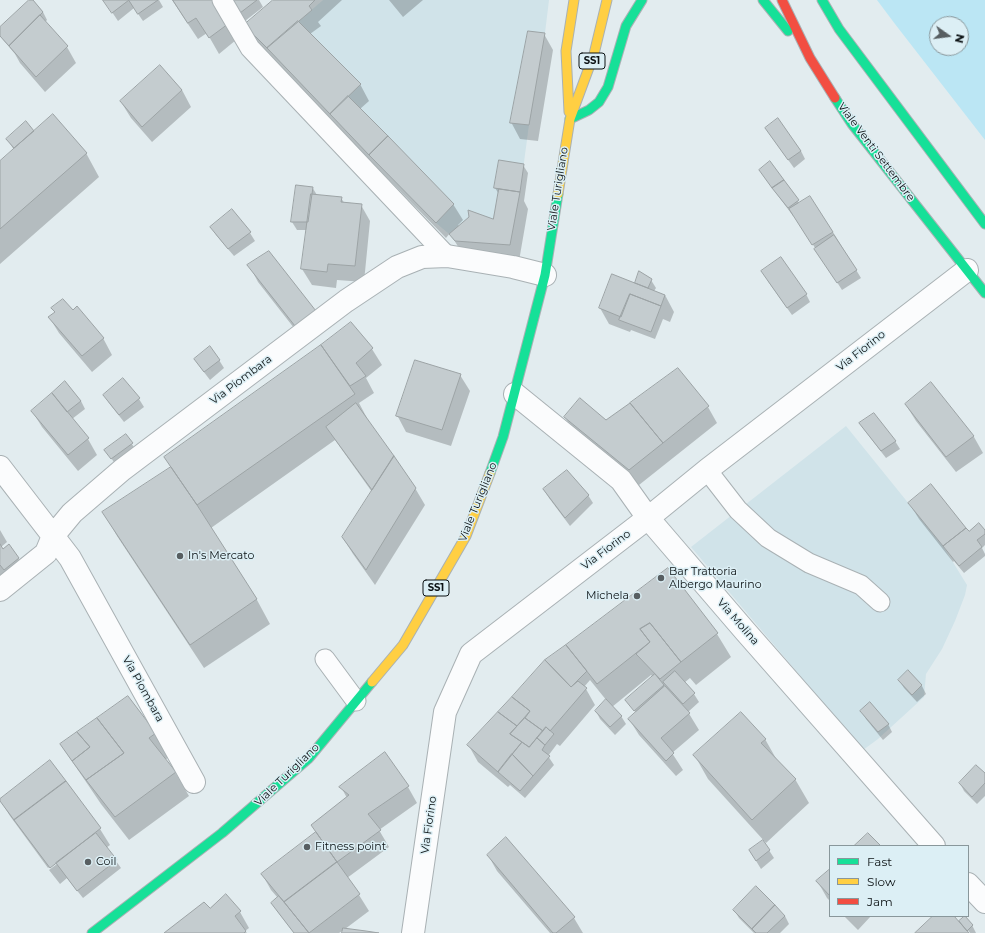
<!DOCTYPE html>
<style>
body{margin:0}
#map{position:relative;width:985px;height:933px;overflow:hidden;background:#e2ecef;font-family:Montserrat,sans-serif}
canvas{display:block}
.legend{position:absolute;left:829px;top:845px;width:140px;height:72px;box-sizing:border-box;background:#dceff5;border:1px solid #89979b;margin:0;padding:5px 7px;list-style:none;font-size:12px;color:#0c1214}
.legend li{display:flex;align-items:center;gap:8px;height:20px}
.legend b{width:20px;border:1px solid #89979b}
.north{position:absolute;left:929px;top:16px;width:40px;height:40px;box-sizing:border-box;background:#dceff5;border:1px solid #89979b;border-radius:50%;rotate:104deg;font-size:11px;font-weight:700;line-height:16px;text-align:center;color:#0c1214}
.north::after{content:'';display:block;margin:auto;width:14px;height:18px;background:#575e61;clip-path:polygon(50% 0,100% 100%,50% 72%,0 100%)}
</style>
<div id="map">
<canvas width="985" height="933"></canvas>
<ul class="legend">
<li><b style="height:5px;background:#16e098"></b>Fast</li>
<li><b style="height:5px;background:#ffcf43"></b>Slow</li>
<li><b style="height:5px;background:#f24e42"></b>Jam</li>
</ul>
<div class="north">N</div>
</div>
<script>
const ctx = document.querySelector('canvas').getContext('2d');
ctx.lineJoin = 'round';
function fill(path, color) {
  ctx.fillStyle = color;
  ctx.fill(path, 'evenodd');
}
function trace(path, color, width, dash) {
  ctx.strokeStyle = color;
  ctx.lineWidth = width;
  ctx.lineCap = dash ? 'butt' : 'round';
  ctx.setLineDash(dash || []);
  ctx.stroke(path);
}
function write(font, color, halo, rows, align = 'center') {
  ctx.font = font + ' Montserrat,sans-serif';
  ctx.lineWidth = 3;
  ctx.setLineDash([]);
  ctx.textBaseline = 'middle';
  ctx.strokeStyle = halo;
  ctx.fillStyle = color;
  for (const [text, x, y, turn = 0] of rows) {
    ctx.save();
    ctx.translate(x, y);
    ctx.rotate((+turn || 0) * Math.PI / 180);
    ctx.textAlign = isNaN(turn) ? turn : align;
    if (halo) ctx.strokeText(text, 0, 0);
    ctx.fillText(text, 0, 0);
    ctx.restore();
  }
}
fill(new Path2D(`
 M323,0H549L545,33L529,125L520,192L510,245L455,241L449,234L436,223L267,48Z
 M846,426L943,546L967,585L965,595L955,621L942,649L926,674L924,697L878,739L863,750L691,547Z`), '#d0e3e9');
fill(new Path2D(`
 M877,0H985V140L895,24ZM937,24H961V48H937Z`), '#bbe6f4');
fill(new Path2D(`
 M30,0H32L43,12L47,20L45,22L67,47L76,63L45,92L20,63L15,54L0,36V28Z
 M104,0H159L163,7L143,21L134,8L118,21Z
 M172,0H212L236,40L219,54L207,33L198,39Z
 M232,0H259L263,7L245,21Z
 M275,0H342L318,22L321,26L310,34L360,84L369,101L360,109L453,204L463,220L458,225L459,226L494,220L499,194L495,188L523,165L528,173L524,201L528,209L519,261L460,250L450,233L446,238L254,42L245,25Z
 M389,0H423L403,17Z
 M544,34L553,50L538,141L520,139L511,122Z
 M182,90L191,107L152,142L131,118L121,102Z
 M778,120L801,151L805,159L794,168L771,136Z
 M34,132L86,153L99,177L0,264V162L14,150L7,139Z
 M760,170L798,201L799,204L833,232L861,278L842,290L794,215L793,216L765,178Z
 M312,187L317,195L341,198L345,204L361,205L370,221L364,282L337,280L336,288L312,285L302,269L308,230H297L292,222Z
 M231,211L250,233L255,241L234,256L216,235L212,227Z
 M249,265L324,328L305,342L258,282Z
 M651,280L656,288L654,291L665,295L674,312L670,322L663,319L655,339L631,330L630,332L609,324L600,308L637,285L636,282Z
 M767,280L806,294L810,302L792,315Z
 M49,317L103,338L112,355L92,372L59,333Z
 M350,324L372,349L382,365L366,378L374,393L359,403L367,418L366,419L415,488L425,505L375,585L353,554L343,538L372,492L335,440L211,528L257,600L270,624L204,668L117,536L104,513L171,468L165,457L322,346Z
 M195,359L219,360L224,368L210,380L200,367Z
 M460,375L470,391L451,446L406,432L397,415Z
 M123,379L139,399L144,407L124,422L109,403L104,395Z
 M931,384L974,437L983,453L956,472L916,421L906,405Z
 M81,401L85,409L72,419L88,439L97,455L78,471L42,427L32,411Z
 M708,407L717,423L639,485L575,434L565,417L606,422Z
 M860,424L895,441L900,449L886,458L865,431Z
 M126,435L137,452L117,467L106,450Z
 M544,490L588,495L593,503L570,526L549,498Z
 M909,503L969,532H985V545L982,548L985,554V556L964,573L954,561L953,562L919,519Z
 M0,530L7,542L1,547L3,551L18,558L22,566L0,584Z
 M668,569L717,634L731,657L696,685L690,678L684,683L694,694L699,702L688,712L699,730L672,753L683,770L676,776L639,735L629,719L636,713L627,700L653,677L651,675L612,707L621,716L626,724L615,735L600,719L596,711L607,701L590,680L584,687L586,689L595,705L560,746L557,744L548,756L554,765L525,798L510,785L508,787L478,762L469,746Z
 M908,671L922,686L926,694L917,702L904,688L899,680Z
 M861,711L888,724L892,732L883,740L866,719Z
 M741,713L765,739L778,762L795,779L809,803L766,843L708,779L695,756Z
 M155,733L169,757L165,760L175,772L189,796L129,840L101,804L61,745Z
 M385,754L408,787L417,803L379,830L389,847L347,878L359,895L369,911L345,929L372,933H343L344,930L339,933H294L277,911L273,903L278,898L271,890L262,874L317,833L347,798L341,787Z
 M50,761L100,829L110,845L106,848L116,861L121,868L83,898L67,878L60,884L49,870L57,864V861L48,868L10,816L0,800Z
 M985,775V796L977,804L964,791L960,783Z
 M763,841L774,858L761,869L750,851Z
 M488,855L574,918L583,933H550L497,871Z
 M830,870V901L827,898L818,882Z
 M226,896L240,912L249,928L245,931L247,933H165L210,910Z
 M734,910L785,916L789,924L780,933H754L739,918Z
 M844,916H871L858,930Z
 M935,916H952L963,926L960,922L972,925L976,933H970L965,926L964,927L968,933H916Z`), '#0003');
const building = new Path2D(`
 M29,0H33L43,12L9,46L0,36V27Z
 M103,0H129L112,13Z
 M129,0H158L138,14Z
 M173,0H214L228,24L209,38L196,18L188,23Z
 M231,0H257L240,13Z
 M273,0H315L309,6L312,10L267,48L244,25Z
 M40,15L68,46L36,77L9,46Z
 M298,21L361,84L330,114L267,48Z
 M528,31L545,33L529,125L510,123Z
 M160,65L182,90L142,127L120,101Z
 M348,96L388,136L369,155L330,114Z
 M53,114L87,153L0,229V161Z
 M778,118L801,151L788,160L765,128Z
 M26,121L34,131L14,148L6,139Z
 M388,136L454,204L436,223L369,155Z
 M499,160L524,164L520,192L494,188Z
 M770,161L784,180L772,188L759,170Z
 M784,180L799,200L788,208L772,188Z
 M296,185L313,187L308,222H291Z
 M499,189L520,192L510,245L455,241L449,234L469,217L468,210L493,219Z
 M311,194L342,197L341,202L362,204L355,266L328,264L327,272L301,269Z
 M810,196L833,232L812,245L789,209Z
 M232,209L251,232L228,249L210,227Z
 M834,235L857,270L837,283L814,249Z
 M269,251L316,311L295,326L247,265Z
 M781,257L807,294L787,308L761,271Z
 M639,271L652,279L648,288L635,283Z
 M612,274L665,295L661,306L630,294L621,317L599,308Z
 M630,294L661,306L651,332L619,320Z
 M63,299L73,310L77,306L104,338L82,356L48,317L55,312L51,308Z
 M351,322L373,348L356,363L366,376L350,386L321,345Z
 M321,345L355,394L197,505L164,457Z
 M210,346L220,360L204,372L194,359Z
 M415,360L461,374L442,430L396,416Z
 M678,368L709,406L663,443L630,403Z
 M123,378L140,398L119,415L103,395Z
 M65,381L81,401L67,412L52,393Z
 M931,382L974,436L946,457L905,404Z
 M52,393L89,438L68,455L31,411Z
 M580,398L606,420L630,403L663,443L629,470L564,417Z
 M356,403L394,456L372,490L326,427Z
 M874,413L896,441L881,451L859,423Z
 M126,434L133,443L111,459L104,450Z
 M394,456L416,488L366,570L342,537Z
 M171,467L197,505L257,599L190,645L102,512Z
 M567,470L589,495L565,518L543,489Z
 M931,484L966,528L943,546L908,503Z
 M979,523L985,530V534L977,540L982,547L959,566L943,546L966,528L969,531Z
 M0,544L3,549L9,544L19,558L4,570L0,565Z
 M668,568L718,633L681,662L650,623L640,629L650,642L597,684L566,645Z
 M650,623L681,662L660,679L636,654L650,642L640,629Z
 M566,645L587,671L571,687L545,660Z
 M545,660L571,687L578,681L587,688L550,731L546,727L543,731L525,718L530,711L512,697Z
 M908,670L922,685L912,695L898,680Z
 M675,671L695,693L683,704L663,682Z
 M655,674L664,685L634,711L625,700Z
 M665,686L690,713L661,738L674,753L666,761L628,719Z
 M128,696L156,733L149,738L176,772L115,817L86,780L124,753L97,718Z
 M512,697L530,711L517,726L498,712Z
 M606,699L622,716L610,727L595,711Z
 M870,702L889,724L878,732L860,711Z
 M498,712L517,726L510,734L522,742L498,772L467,745Z
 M741,712L766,739L761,743L796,779L752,820L693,755Z
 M97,718L124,753L86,780L72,761L90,747L77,732Z
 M525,718L543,731L529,747L510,734Z
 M546,727L554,734L545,745L537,738Z
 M77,732L90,747L72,761L60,744Z
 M537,738L545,745L542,750L550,756L533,776L512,754L522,742L529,747Z
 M385,752L409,786L368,814L381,830L337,862L311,825L349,795L339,787Z
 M512,754L533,776L520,791L498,772Z
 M50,760L66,781L14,820L0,801V799Z
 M976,765L985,773V783L972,797L959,783Z
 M66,781L101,828L50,868L14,820Z
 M316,832L337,862L284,902L261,874Z
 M96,833L117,860L77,891L56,863Z
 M868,833L881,846H854Z
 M506,837L575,917L556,933H553L487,855Z
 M763,840L770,850L756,861L749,850Z
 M337,862L360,894L309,933L284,902Z
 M830,869V896L816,881Z
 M756,886L775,905L752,929L733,910Z
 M226,894L241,911L235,916L246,931L244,933H164L204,902L210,908Z
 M279,896L284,902L309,933H294L271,903Z
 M775,905L785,916L767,933H756L752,929Z
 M933,916H954L969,933H915Z
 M965,916L973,925L967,931L959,921Z
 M343,928L366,931L379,933H342Z`);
fill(building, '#c4cccf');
trace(building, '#9ca3a5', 1);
const lane = new Path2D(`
 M222,0L250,48L447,256
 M707,470L738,510L768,538L809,563L861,585L880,602
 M325,659L356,701`);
const street = new Path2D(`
 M515,394L621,480L648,518L745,631L934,846
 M0,467L70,558L194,782
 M0,590L46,553L53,536L72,513L122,470L346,301L397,267L422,257L447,256L513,267L545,275
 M968,884L985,902
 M413,933L445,712L471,654L648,518L707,470L967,270`);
const fast = new Path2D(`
 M763,0L788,31
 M822,0L839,29L985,224
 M835,98L852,124L985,293
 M570,119L589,110L599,102L608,87L626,26L642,0
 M490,473L503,437L545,275L558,194
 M92,933L222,833L309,758L372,682`);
const slow = new Path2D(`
 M569,112L566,51L574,0
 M558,194L570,119L594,54L607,0
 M372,682L403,645L466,536L490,473`);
const jam = new Path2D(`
 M782,0L810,58L835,98`);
trace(lane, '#a9b1b4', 21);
trace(street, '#a9b1b4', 24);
trace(fast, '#a9b1b4', 11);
trace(slow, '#a9b1b4', 11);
trace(jam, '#a9b1b4', 11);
trace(lane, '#fbfcfd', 19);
trace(street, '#fbfcfd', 22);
trace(fast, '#16e098', 9);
trace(slow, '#ffcf43', 9);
trace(jam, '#f24e42', 9);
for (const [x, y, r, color] of [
 [180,556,4,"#575e61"],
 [661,578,4,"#575e61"],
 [637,596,4,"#575e61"],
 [307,847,4,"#575e61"],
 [88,862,4,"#575e61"]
]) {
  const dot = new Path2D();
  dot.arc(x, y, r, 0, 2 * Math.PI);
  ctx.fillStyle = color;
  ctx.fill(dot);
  trace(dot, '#dceff5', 1.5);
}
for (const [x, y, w] of [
 [592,61,26],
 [436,588,26]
]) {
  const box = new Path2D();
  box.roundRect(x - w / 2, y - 8, w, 16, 3);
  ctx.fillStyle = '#dceff5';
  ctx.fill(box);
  trace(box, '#0c1214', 1);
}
write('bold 10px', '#0c1214', null, [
 ["SS1",592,61],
 ["SS1",436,588]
]);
write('11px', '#0c1214', '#dceff5', [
 ["Viale Venti Settembre",876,152,53],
 ["Viale Turigliano",558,189,-81],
 ["Via Fiorino",861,351,-38],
 ["Via Piombara",241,380,-37],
 ["Viale Turigliano",478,502,-68],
 ["Via Fiorino",606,550,-37],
 ["Via Molina",738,622,49],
 ["Via Piombara",143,689,61],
 ["Viale Turigliano",287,775,-44],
 ["Via Fiorino",429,825,-82]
]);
write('11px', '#0c1214', '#dceff5', [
 ["In's Mercato",188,556],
 ["Bar Trattoria",669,572],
 ["Albergo Maurino",669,585],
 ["Michela",629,596,"right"],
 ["Fitness point",315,847],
 ["Coil",96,862]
], 'left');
</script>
